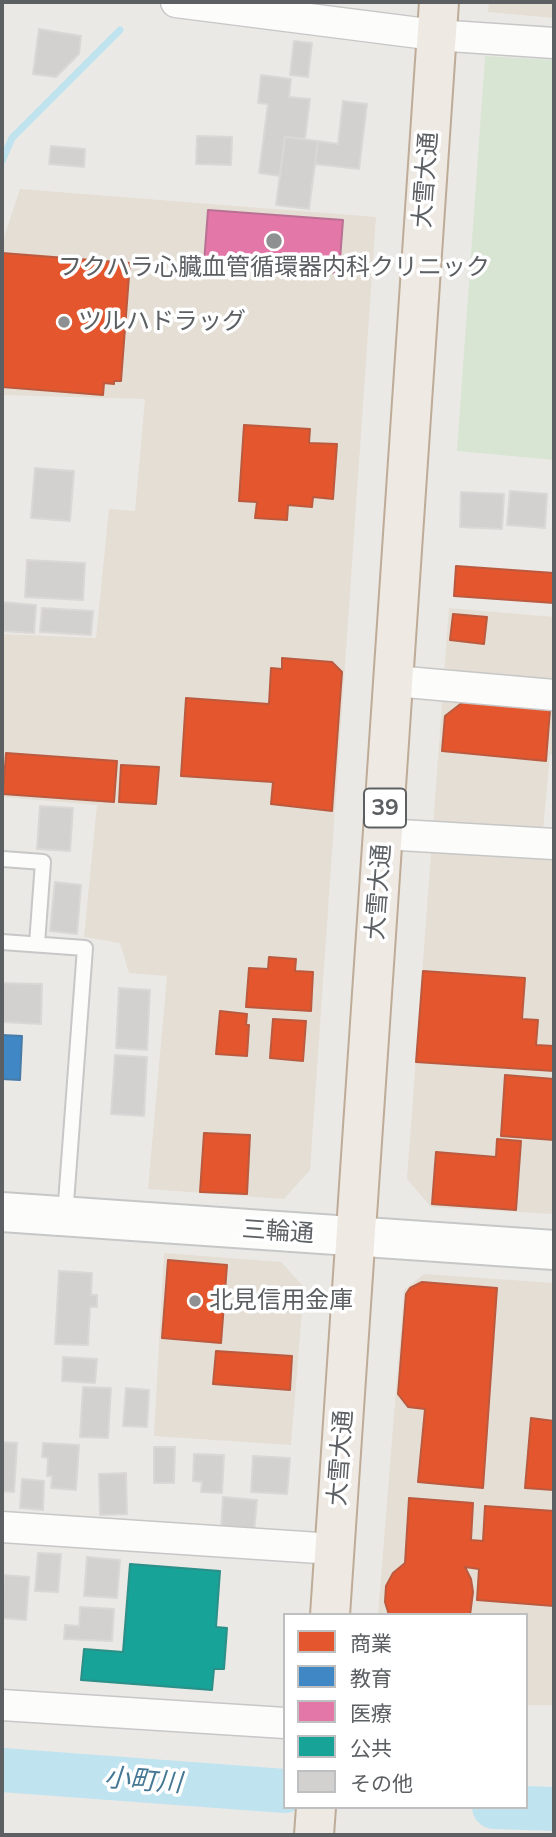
<!DOCTYPE html>
<meta charset="utf-8">
<style>
body{margin:0}
#map{position:relative;width:556px;height:1837px;overflow:hidden;background:#ebe9e6;font-family:Mulish,"Noto Sans JP",sans-serif}
canvas{display:block}
.frame{position:absolute;inset:0;border:4px solid #5c6063;pointer-events:none}
.legend{position:absolute;left:283px;top:1613px;width:245px;height:196px;box-sizing:border-box;background:#fff;border:2px solid #bebfc1;margin:0;padding:9px 12px;list-style:none;font-size:21px;color:#5c6063}
.legend li{display:flex;align-items:center;gap:14px;height:35px}
.legend b{width:35px;border:2px solid #bebfc1}
</style>
<div id="map">
<canvas width="556" height="1837"></canvas>
<div class="frame"></div>
<ul class="legend">
<li><b style="height:19px;background:#e4572e"></b>商業</li>
<li><b style="height:19px;background:#3f88c5"></b>教育</li>
<li><b style="height:19px;background:#e377a8"></b>医療</li>
<li><b style="height:19px;background:#17a398"></b>公共</li>
<li><b style="height:19px;background:#d3d1cf"></b>その他</li>
</ul>
</div>
<script>
const ctx = document.querySelector('canvas').getContext('2d');
ctx.lineJoin = 'round';
function fill(path, color) {
  ctx.fillStyle = color;
  ctx.fill(path, 'evenodd');
}
function trace(path, color, width, dash) {
  ctx.strokeStyle = color;
  ctx.lineWidth = width;
  ctx.lineCap = dash ? 'butt' : 'round';
  ctx.setLineDash(dash || []);
  ctx.stroke(path);
}
function write(font, color, halo, rows, align = 'center') {
  ctx.font = font + ' Mulish,"Noto Sans JP",sans-serif';
  ctx.lineWidth = 7;
  ctx.setLineDash([]);
  ctx.textBaseline = 'middle';
  ctx.strokeStyle = halo;
  ctx.fillStyle = color;
  for (const [text, x, y, turn = 0] of rows) {
    ctx.save();
    ctx.translate(x, y);
    ctx.rotate((+turn || 0) * Math.PI / 180);
    ctx.textAlign = isNaN(turn) ? turn : align;
    if (halo) ctx.strokeText(text, 0, 0);
    ctx.fillText(text, 0, 0);
    ctx.restore();
  }
}
fill(new Path2D(`
 M489,2H554V18L488,12Z
 M20,189L376,217L310,1170L284,1199L148,1189L167,976L129,973L120,943L84,937L97,805L2,797V634L96,638L109,509L135,511L145,399L2,395V243Z
 M449,608L554,617V755H550L541,852L554,854V1214L431,1207L407,1179Z
 M164,1253L281,1262L304,1287L291,1445L154,1436Z
 M424,1274L554,1283V1705H526V1615H378L404,1290Z`), '#e4ded4');
fill(new Path2D(`
 M485,56L554,60V460L457,451Z`), '#d8e5d3');
const shops = new Path2D(`
 M2,253L130,263L121,381H114V384L104,383L103,395L2,387Z
 M244,425L310,429L309,443L337,444L333,499L313,497L312,507L288,505L287,520L255,518L257,502L239,501Z
 M456,566L554,573V603L454,596Z
 M453,614L487,617L484,644L450,640Z
 M282,658L332,662L342,672L332,811L271,804L273,782L181,776L186,698L269,704L271,668L282,669Z
 M463,702L550,710L546,761L442,751L445,716Z
 M6,753L117,761L114,802L3,794Z
 M121,765L159,767L156,804L119,802Z
 M269,957L296,959L295,971L313,972L311,1011L246,1007L249,968L268,969Z
 M423,971L525,978L522,1019L538,1020L536,1045L554,1046V1071L416,1062Z
 M220,1011L247,1014L246,1025H249L247,1056L216,1054Z
 M273,1019L306,1021L303,1061L270,1058Z
 M505,1075L554,1079V1140L501,1136Z
 M204,1133L250,1135L247,1194L200,1192Z
 M497,1139L521,1141L516,1210L432,1204L436,1152L496,1157Z
 M168,1260L227,1265L221,1343L162,1338Z
 M422,1282L497,1288L483,1488L418,1482L425,1409L408,1407L398,1394L406,1294L410,1288Z
 M216,1351L292,1356L290,1390L213,1384Z
 M531,1418L554,1421V1490L525,1488Z
 M409,1498L473,1503L471,1540L483,1541L485,1506L554,1511V1606L477,1600L479,1569L465,1567L471,1579L473,1592L470,1615H389L385,1602L386,1586L393,1573L405,1563Z`);
fill(shops, '#e4572e');
trace(shops, '#bb5a3e', 2);
const schools = new Path2D(`
 M2,1035L22,1036L20,1080L2,1079Z`);
fill(schools, '#3f88c5');
trace(schools, '#487ca8', 2);
const health = new Path2D(`
 M208,210L343,220L339,273L204,263Z`);
fill(health, '#e377a8');
trace(health, '#ba7093', 2);
const public = new Path2D(`
 M130,1564L220,1571L216,1627L227,1628L224,1669H214L212,1690L81,1680L84,1649L123,1652Z`);
fill(public, '#17a398');
trace(public, '#2c8f88', 2);
trace(new Path2D(`
 M2,161L12,138L120,30`), '#c0e3f0', 7);
trace(new Path2D(`
 M2,1770L285,1791
 M494,1807L554,1809`), '#c0e3f0', 44);
const building = new Path2D(`
 M39,29L81,36L79,54L56,77L33,74Z
 M294,41L312,43L308,77L290,75Z
 M261,75L291,79L289,97L310,99L305,139L285,137L280,176L259,173L268,104L258,103Z
 M343,101L367,104L359,169L315,164L318,141L338,144Z
 M197,136L232,137L231,165L196,164Z
 M285,137L318,141L309,209L276,205Z
 M51,146L85,149L84,167L49,164Z
 M35,468L74,471L70,521L31,518Z
 M510,491L547,494L545,528L507,525Z
 M461,492L504,494L502,529L460,527Z
 M27,560L85,563L83,600L25,597Z
 M2,602L36,605L34,633L2,631Z
 M42,608L93,611L91,635L40,632Z
 M40,806L73,808L70,851L37,849Z
 M55,882L81,885L77,934L50,931Z
 M2,983L42,984L41,1024L2,1022Z
 M119,988L150,990L147,1050L116,1048Z
 M115,1055L147,1057L144,1116L111,1114Z
 M59,1271L92,1273L91,1295H97V1307H90L88,1345L55,1344Z
 M63,1357L97,1359L95,1383L62,1381Z
 M83,1387L111,1388L108,1438L80,1437Z
 M126,1388L149,1390L147,1427L123,1426Z
 M2,1442L17,1443L14,1492L2,1491Z
 M43,1443L79,1445L76,1490L51,1488L52,1476H47L48,1458L42,1457Z
 M154,1447H175L174,1483H154Z
 M194,1454L224,1455L222,1493L201,1492L202,1482L193,1481Z
 M253,1456L290,1458L287,1494L251,1492Z
 M126,1473L127,1514L100,1515L99,1474Z
 M22,1479L44,1481L43,1510L20,1508Z
 M223,1497L257,1500L254,1532L221,1530Z
 M38,1553L61,1554L58,1592L35,1591Z
 M87,1557L120,1560L117,1598L84,1596Z
 M4,1575L29,1577L26,1620L2,1618Z
 M80,1607L114,1609L112,1641L64,1639L65,1625L79,1626Z`);
fill(building, '#d3d1cf');
trace(building, '#dad8d6', 2);
const lane = new Path2D(`
 M3,859L43,862L37,944
 M2,942L85,948L65,1216`);
const street = new Path2D(`
 M176,2L435,35L554,43
 M394,681L554,695
 M383,834L554,844
 M2,1527L334,1549
 M2,1705L285,1723`);
const secondary = new Path2D(`
 M2,1212L554,1250`);
const highway = new Path2D(`
 M330,1615L439,2
 M314,1835L316,1807`);
trace(lane, '#c7c7c7', 18);
trace(street, '#c7c7c7', 33);
trace(secondary, '#c6c7c7', 42);
trace(highway, '#beac98', 42);
trace(lane, '#fcfcfb', 14);
trace(street, '#fcfcfb', 30);
trace(secondary, '#fcfcfb', 38);
trace(highway, '#eee9e2', 38);
for (const [x, y, r, color] of [
 [274,241,9,"#8e9091"],
 [64,322,7,"#8e9091"],
 [195,1301,7,"#8e9091"]
]) {
  const dot = new Path2D();
  dot.arc(x, y, r, 0, 2 * Math.PI);
  ctx.fillStyle = color;
  ctx.fill(dot);
  trace(dot, '#fff', 2.5);
}
for (const [x, y, w] of [
 [385,808,42]
]) {
  const box = new Path2D();
  box.roundRect(x - w / 2, y - 19.5, w, 39, 5);
  ctx.fillStyle = '#fff';
  ctx.fill(box);
  trace(box, '#5c6063', 2);
}
write('bold 23px', '#5c6063', null, [
 ["39",385,808]
]);
write('24px', '#5c6063', '#fff', [
 ["大雪大通",426,180,-86],
 ["大雪大通",379,892,-86],
 ["三輪通",278,1232,4],
 ["大雪大通",341,1458,-86]
]);
write('24px', '#5c6063', '#fff', [
 ["フクハラ心臓血管循環器内科クリニック",274,268,"center"],
 ["ツルハドラッグ",78,322],
 ["北見信用金庫",209,1301]
], 'left');
write('italic 26px', '#457794', '#fff', [
 ["小町川",143,1781,4]
]);
</script>
